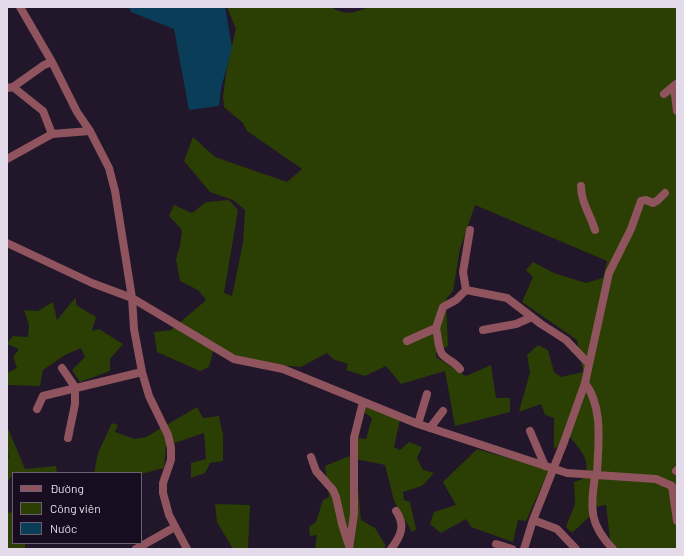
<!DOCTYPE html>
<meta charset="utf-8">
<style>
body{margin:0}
#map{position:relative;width:684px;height:556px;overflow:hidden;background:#21162a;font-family:Barlow,sans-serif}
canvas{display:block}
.frame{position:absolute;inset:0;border:8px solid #e3dbe9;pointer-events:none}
.legend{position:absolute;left:12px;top:472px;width:130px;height:72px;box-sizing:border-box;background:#180d20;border:1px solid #695f70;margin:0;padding:5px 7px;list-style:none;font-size:12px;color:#e3dbe9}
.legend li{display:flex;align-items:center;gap:8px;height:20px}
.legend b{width:20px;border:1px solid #695f70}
</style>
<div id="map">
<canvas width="684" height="556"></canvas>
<div class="frame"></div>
<ul class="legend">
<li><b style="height:5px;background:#8f545e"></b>Đường</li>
<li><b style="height:11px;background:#2b3e04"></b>Công viên</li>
<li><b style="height:11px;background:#0a3d58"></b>Nước</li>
</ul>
</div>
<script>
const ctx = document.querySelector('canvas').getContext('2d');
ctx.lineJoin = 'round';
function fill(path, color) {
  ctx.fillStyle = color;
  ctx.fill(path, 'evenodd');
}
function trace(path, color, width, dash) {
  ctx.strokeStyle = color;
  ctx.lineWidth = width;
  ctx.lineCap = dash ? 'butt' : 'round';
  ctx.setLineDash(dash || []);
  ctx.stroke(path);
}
fill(new Path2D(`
 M227,7H331C344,16 355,13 369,7H677V77L671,94V99L677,108V549H618L610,539L606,505L595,507L588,518L572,533L566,527L575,504L574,482L585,478C590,458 582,452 570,437L554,449V418L545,415L541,404L519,412L530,372L527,355L538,345L548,350L554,372L561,377L583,372L577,340L522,302L533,277L526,270L533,262L554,273L586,283L603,278L607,261L475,205L460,249L453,291L446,299L448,346L436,352V357L466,376L491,365L496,398H510V412L455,426L445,371L401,384L386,366L365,376L346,370L348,364L333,359L327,353L301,367L244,362L215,343L209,367L200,371L157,352L154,332L171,330L206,300L198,290L180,281L176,259L180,246L182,230L169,216L174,205L192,213L206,202L229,200L238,210L224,293L232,296L243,242L245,210L233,200L210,192L184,161L193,137L215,157L287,182L302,169L247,131L243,123L224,107L223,96L227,67L236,29Z
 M76,297V305L96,317L92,331L99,329L123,344L110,359V371L80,382L72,370L85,357L81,348L65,355L43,370L40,386L7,385V373L17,368L13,357L19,349L7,344V343L13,336L28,337L29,325L24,310L38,311L53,302L57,320Z
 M359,404L400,420L394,447L400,450L409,442L422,447L417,458L423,470L434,473L422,486L403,492L404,500L410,502L416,529L412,532L394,501L385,465L356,459L358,438L366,439L372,418L359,409Z
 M197,407L203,418L219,416L223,435V461L210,463L205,473L191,478V463L206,459L204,433L166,446L164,468L141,474L94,473L98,453L112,423L118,425L115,432L135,439L146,437Z
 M7,426L25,469L56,466L57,473H13L7,483V458L9,457L7,449Z
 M477,449L549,470L526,521L518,520L513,542L471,527L466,519L441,533L430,524L434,512L456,505L443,482Z
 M349,456L357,477L361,520L375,528L386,546L383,549H315L317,535L310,536L309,527L316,522L323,500L329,497L325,466Z
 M215,504L250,505L248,549H233L217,522Z
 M13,512V543H25V549H7V513Z`), '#2b3e04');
fill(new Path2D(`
 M129,7H225L232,47L221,89L219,106L189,110L174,29L131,12Z`), '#0a3d58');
trace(new Path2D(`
 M20,7L52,62L77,112L90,131L109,168L115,191L132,298L134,329L142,372L149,396L168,435L171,448V460L163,483V493L169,515L187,549
 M13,87L43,111L52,134
 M7,88L13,87L44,65L52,62
 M674,88L677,111
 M664,94L676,84
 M7,159L52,134L90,131
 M581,186C581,202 590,214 595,230
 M470,230L463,272L466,290L507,298L541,324L566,340L588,363
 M7,243L92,283L132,298L234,359L283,369L418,424L567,473L656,479L672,486L677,521
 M436,328C438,336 438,348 442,354C447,360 455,362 460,369
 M483,330L516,324L532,317
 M407,341L436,328L443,307L456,300L466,290
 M62,368L75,387V404L68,438
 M585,383C604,408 598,446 597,475
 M37,409L43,396L142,372
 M418,424L427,394
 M430,428L443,411
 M530,431L545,466
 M311,457L316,471L333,490L336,497L342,524L348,543
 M676,471L677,470
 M595,475C591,508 588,523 613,549
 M533,520L557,529L576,549
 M496,544L512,549
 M136,549L175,527
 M349,549L354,514V438L363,402
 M391,549C401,536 406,525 396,511
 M524,549L533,520L564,442L585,383L609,273L631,229L641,201L646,200L653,203L658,200L665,193`), '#8f545e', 8);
</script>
